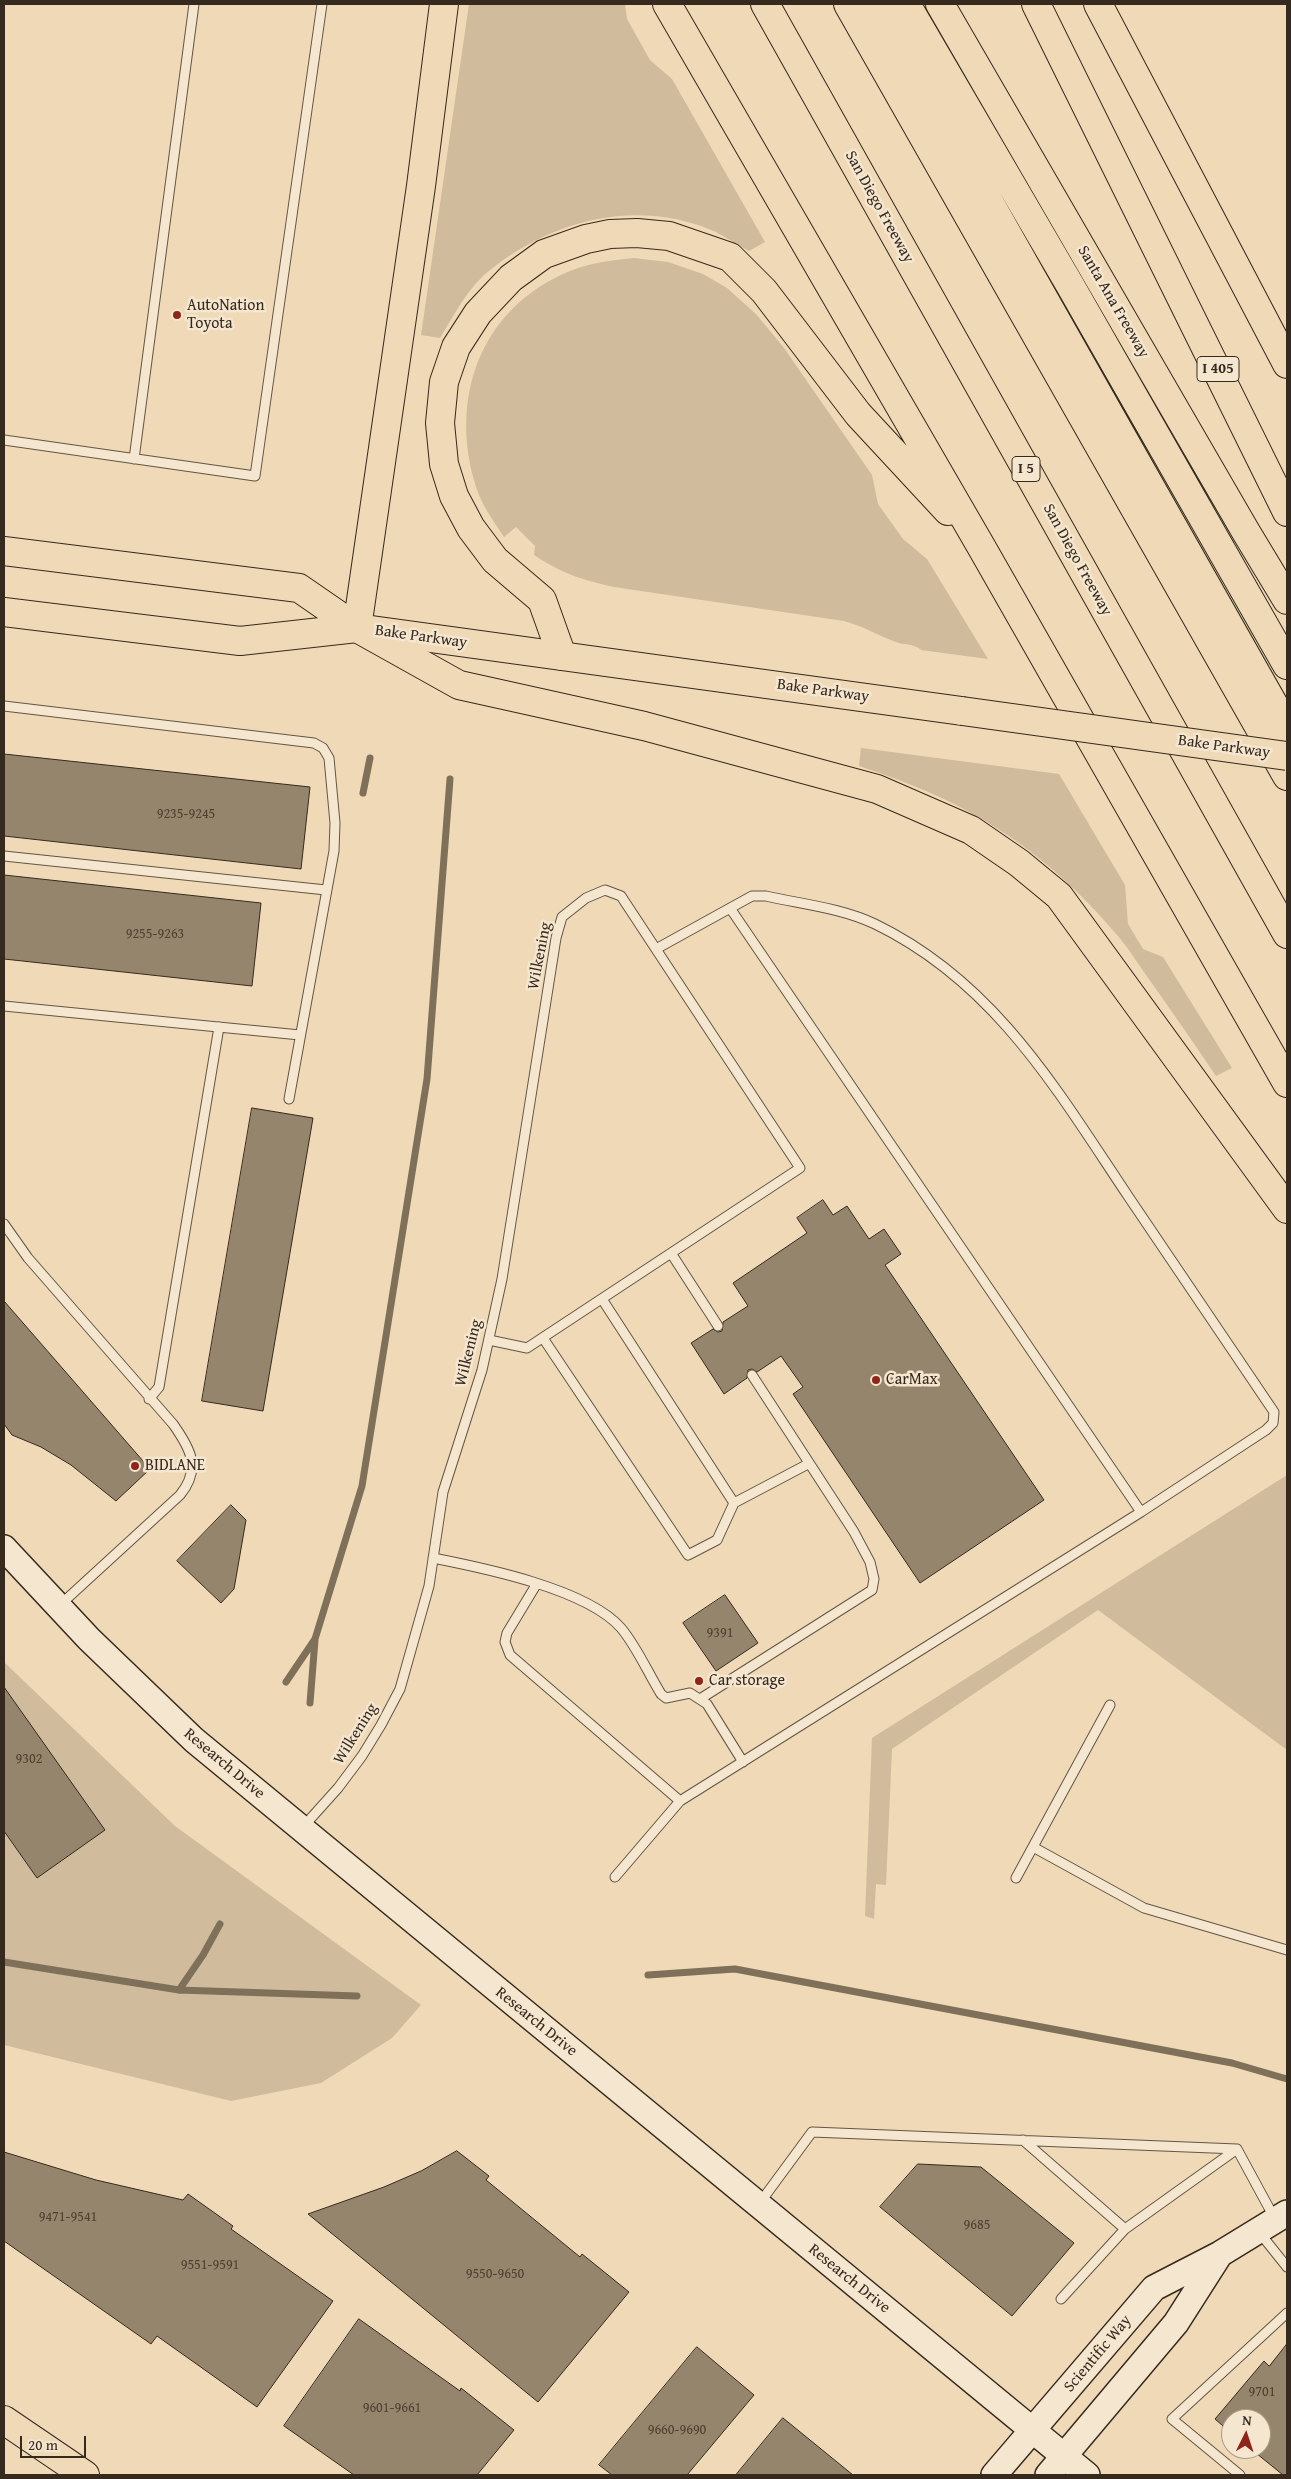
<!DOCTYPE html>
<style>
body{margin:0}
#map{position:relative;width:1291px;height:2479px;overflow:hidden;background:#efd9b6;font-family:"Gentium Book Plus",serif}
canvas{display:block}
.frame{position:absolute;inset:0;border:5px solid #362a1e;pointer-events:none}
.north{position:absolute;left:1221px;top:2409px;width:50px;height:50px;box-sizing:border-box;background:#f5e6d0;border:1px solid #a99b89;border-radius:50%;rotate:4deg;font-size:14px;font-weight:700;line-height:20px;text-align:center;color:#362a1e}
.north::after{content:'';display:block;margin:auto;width:18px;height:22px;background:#8f2418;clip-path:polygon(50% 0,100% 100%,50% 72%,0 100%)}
.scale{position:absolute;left:20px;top:2436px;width:66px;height:22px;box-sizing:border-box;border:2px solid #362a1e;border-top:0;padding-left:6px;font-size:15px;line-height:18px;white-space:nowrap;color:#362a1e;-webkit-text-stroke:4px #f5e6d0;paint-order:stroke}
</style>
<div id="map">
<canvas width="1291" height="2479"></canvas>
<div class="frame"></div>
<div class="north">N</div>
<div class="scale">20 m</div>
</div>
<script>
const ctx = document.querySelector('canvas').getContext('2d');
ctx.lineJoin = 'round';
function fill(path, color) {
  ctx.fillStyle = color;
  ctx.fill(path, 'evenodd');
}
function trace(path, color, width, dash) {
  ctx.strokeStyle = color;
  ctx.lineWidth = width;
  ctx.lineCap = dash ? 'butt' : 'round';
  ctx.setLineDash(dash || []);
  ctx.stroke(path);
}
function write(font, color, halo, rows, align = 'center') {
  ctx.font = font + ' "Gentium Book Plus",serif';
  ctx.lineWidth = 5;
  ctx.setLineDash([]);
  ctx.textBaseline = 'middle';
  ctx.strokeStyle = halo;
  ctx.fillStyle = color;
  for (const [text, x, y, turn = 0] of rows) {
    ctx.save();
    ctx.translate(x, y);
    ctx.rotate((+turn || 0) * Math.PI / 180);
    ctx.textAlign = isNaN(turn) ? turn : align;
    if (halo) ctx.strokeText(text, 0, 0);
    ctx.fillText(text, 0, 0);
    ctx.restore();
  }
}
fill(new Path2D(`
 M469,4H625L627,19L650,60L672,79L765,242L749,251C738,245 727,238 716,232C636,196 546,221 483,276C465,293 453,317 440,338L421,335Z
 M634,258L668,262L703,274L727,288L756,314L784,348L872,475L878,504L903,539L927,559L988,659L921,650C915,644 907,645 899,643C880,637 864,626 844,621L614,587C582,580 561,573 534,555L535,546L516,527L504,537C492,519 479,501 474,480C449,389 486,301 578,268C596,262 615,260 634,258Z
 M861,748L1059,774L1125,885L1128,924L1143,949L1163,957L1232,1068L1216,1076C1195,1045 1173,1013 1151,982C1140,967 1130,950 1118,936C1042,847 970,802 859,766Z
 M1287,1475V1750L1098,1610L892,1749L886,1885L876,1884L874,1919L865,1916L872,1738Z
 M4,1662L175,1826L421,2005L392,2038L321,2083L231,2101L4,2045Z`), '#d0bb9c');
trace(new Path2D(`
 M363,793L370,758
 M286,1682L315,1639L362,1486L427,1079L450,779
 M310,1703L315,1640
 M4,1962L179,1990L357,1996
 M648,1975L735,1969L1232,2063L1287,2079
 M179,1990L203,1955L220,1924`), '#7f705a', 7);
const building = new Path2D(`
 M4,754L310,787L301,869L4,836Z
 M4,875L261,903L252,986L4,959Z
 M252,1108L313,1118L263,1411L202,1401Z
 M823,1200L833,1215L847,1206L869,1239L884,1229L901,1254L885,1265L1044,1500L920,1583L793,1394L803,1387L781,1356L757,1372L752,1369L748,1370L747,1378L724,1394L691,1343L713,1329L718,1332L722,1331L723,1322L748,1306L733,1283L807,1233L797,1218Z
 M4,1301L150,1469L116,1501L71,1465L41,1447L12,1435L4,1424Z
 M231,1505L246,1520L234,1589L221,1603L177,1561Z
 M725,1595L758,1643L716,1671L683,1623Z
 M4,1687L105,1830L37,1878L4,1831Z
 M457,2151L489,2176L486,2180L580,2257L582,2254L629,2292L538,2402L308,2214L384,2187L421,2171Z
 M4,2152L96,2180L183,2200L188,2194L233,2226L231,2229L333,2301L257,2407L157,2336L151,2344L4,2241Z
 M918,2164L981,2167L1074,2243L1012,2316L880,2207Z
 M359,2319L460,2391L461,2388L514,2430L477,2475H354L284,2426Z
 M1287,2344V2475H1283L1251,2449H1261V2419H1231V2433L1215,2419L1264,2361L1269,2366Z
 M697,2347L754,2395L687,2475H612L599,2465Z
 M783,2418L853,2475H736Z`);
fill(building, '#96856d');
trace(building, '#362a1e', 1);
const lane = new Path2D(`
 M4,440L255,476L322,4
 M134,459L194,4
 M4,706L314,743L323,748L329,758L335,823L334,851L289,1099
 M4,856L326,890
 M656,949L752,896H766C801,904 842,908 875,924C995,982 1057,1090 1128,1196C1177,1268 1225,1340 1274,1412L1273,1423L1266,1430L1141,1512L730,908
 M4,1006L300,1035
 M4,1224L28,1258L173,1424C190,1448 202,1468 180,1495L60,1605
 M671,1253L718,1326
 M543,1338L688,1555L717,1540L734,1503L602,1299
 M149,1399L159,1387L219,1027
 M734,1503L808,1464
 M433,1558C484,1568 587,1589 621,1628C637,1647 648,1673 661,1694L666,1698L690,1693L707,1704L743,1762
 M536,1585L507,1633L505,1642L510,1655L680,1801
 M700,1699L872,1590L874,1579L870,1562L854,1532L752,1375
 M303,1827L338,1788L362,1756L381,1725L400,1689L429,1586L443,1492L482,1370L502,1279L556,938L562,917L586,898L605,890L621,896L800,1168L527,1348L489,1340
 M1033,1847L1144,1908L1287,1950
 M615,1877L680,1801L1141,1512
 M1016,1878L1110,1705
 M1023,2140L1125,2229L1237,2149
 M759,2204L812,2132L1237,2149L1275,2219
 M1259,2232L1287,2267
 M1061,2299L1125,2229
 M1240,2475L1172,2419L1287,2313`);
const secondary = new Path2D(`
 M4,1548L89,1639L194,1740L1087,2475
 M994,2475L1154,2288L1220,2254L1287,2213
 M1048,2475L1176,2323L1220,2254`);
const primary = new Path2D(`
 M4,551L299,588L357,628
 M4,612L240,641L357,628L962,711
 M4,2420L85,2475`);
const highway = new Path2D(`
 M444,4L421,186L357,628L459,685L644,726L877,789L971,830L1019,863L1059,896L1287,1209
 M667,4L982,548L1287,1083
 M765,4L1287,934
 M848,4L1287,776
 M877,4L1287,728
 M906,4L1070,285L1287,665
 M940,4L1246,532L1287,600
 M1036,4L1287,512
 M1098,4L1287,364
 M562,656L542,600L495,560L471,528L454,496L444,464L440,423L444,382L456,347L478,313L511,278L544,254L586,239L610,234L637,233L669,236L730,257L764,291L858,414L948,511`);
trace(lane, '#645644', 11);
trace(secondary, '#362a1e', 28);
trace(primary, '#362a1e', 30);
trace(highway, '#362a1e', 30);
trace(lane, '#f5e6d0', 9);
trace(secondary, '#f5e6d0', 25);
trace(primary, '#efd9b6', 28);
trace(highway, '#efd9b6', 28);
const primaryBridge = new Path2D(`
 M962,711L1287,756`);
trace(primaryBridge, '#362a1e', 30, []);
trace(primaryBridge, '#efd9b6', 28);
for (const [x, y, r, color] of [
 [177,315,5,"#8f2418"],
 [876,1380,5,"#8f2418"],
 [135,1466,5,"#8f2418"],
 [699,1681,5,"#8f2418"]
]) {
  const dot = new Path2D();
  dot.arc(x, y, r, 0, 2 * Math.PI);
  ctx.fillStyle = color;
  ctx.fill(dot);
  trace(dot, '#f5e6d0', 2);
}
write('14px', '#4e4132', null, [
 ["9235-9245",186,814],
 ["9255-9263",155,934],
 ["9391",720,1633],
 ["9302",29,1759],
 ["9471-9541",68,2217],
 ["9685",977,2225],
 ["9551-9591",210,2265],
 ["9550-9650",495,2274],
 ["9701",1262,2392],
 ["9601-9661",392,2408],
 ["9660-9690",677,2430]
]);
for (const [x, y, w] of [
 [1218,369,42],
 [1026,469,28]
]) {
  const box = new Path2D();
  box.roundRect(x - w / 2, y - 12.5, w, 25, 4);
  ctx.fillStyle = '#f5e6d0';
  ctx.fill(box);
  trace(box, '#362a1e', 1);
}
write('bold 15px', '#362a1e', null, [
 ["I 405",1218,369],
 ["I 5",1026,469]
]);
write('16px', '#362a1e', '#f5e6d0', [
 ["San Diego Freeway",879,207,61],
 ["Santa Ana Freeway",1113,302,60],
 ["San Diego Freeway",1077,560,61],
 ["Bake Parkway",421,637,8],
 ["Bake Parkway",823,691,8],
 ["Bake Parkway",1224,747,8],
 ["Wilkening",540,956,-79],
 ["Wilkening",469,1353,-76],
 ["Wilkening",356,1734,-58],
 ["Research Drive",224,1764,40],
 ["Research Drive",536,2022,39],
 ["Research Drive",849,2279,39],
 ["Scientific Way",1098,2354,-50]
]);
write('16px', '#362a1e', '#f5e6d0', [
 ["AutoNation",187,306],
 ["Toyota",187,324],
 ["CarMax",886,1380],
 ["BIDLANE",145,1466],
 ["Car storage",709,1681]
], 'left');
</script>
